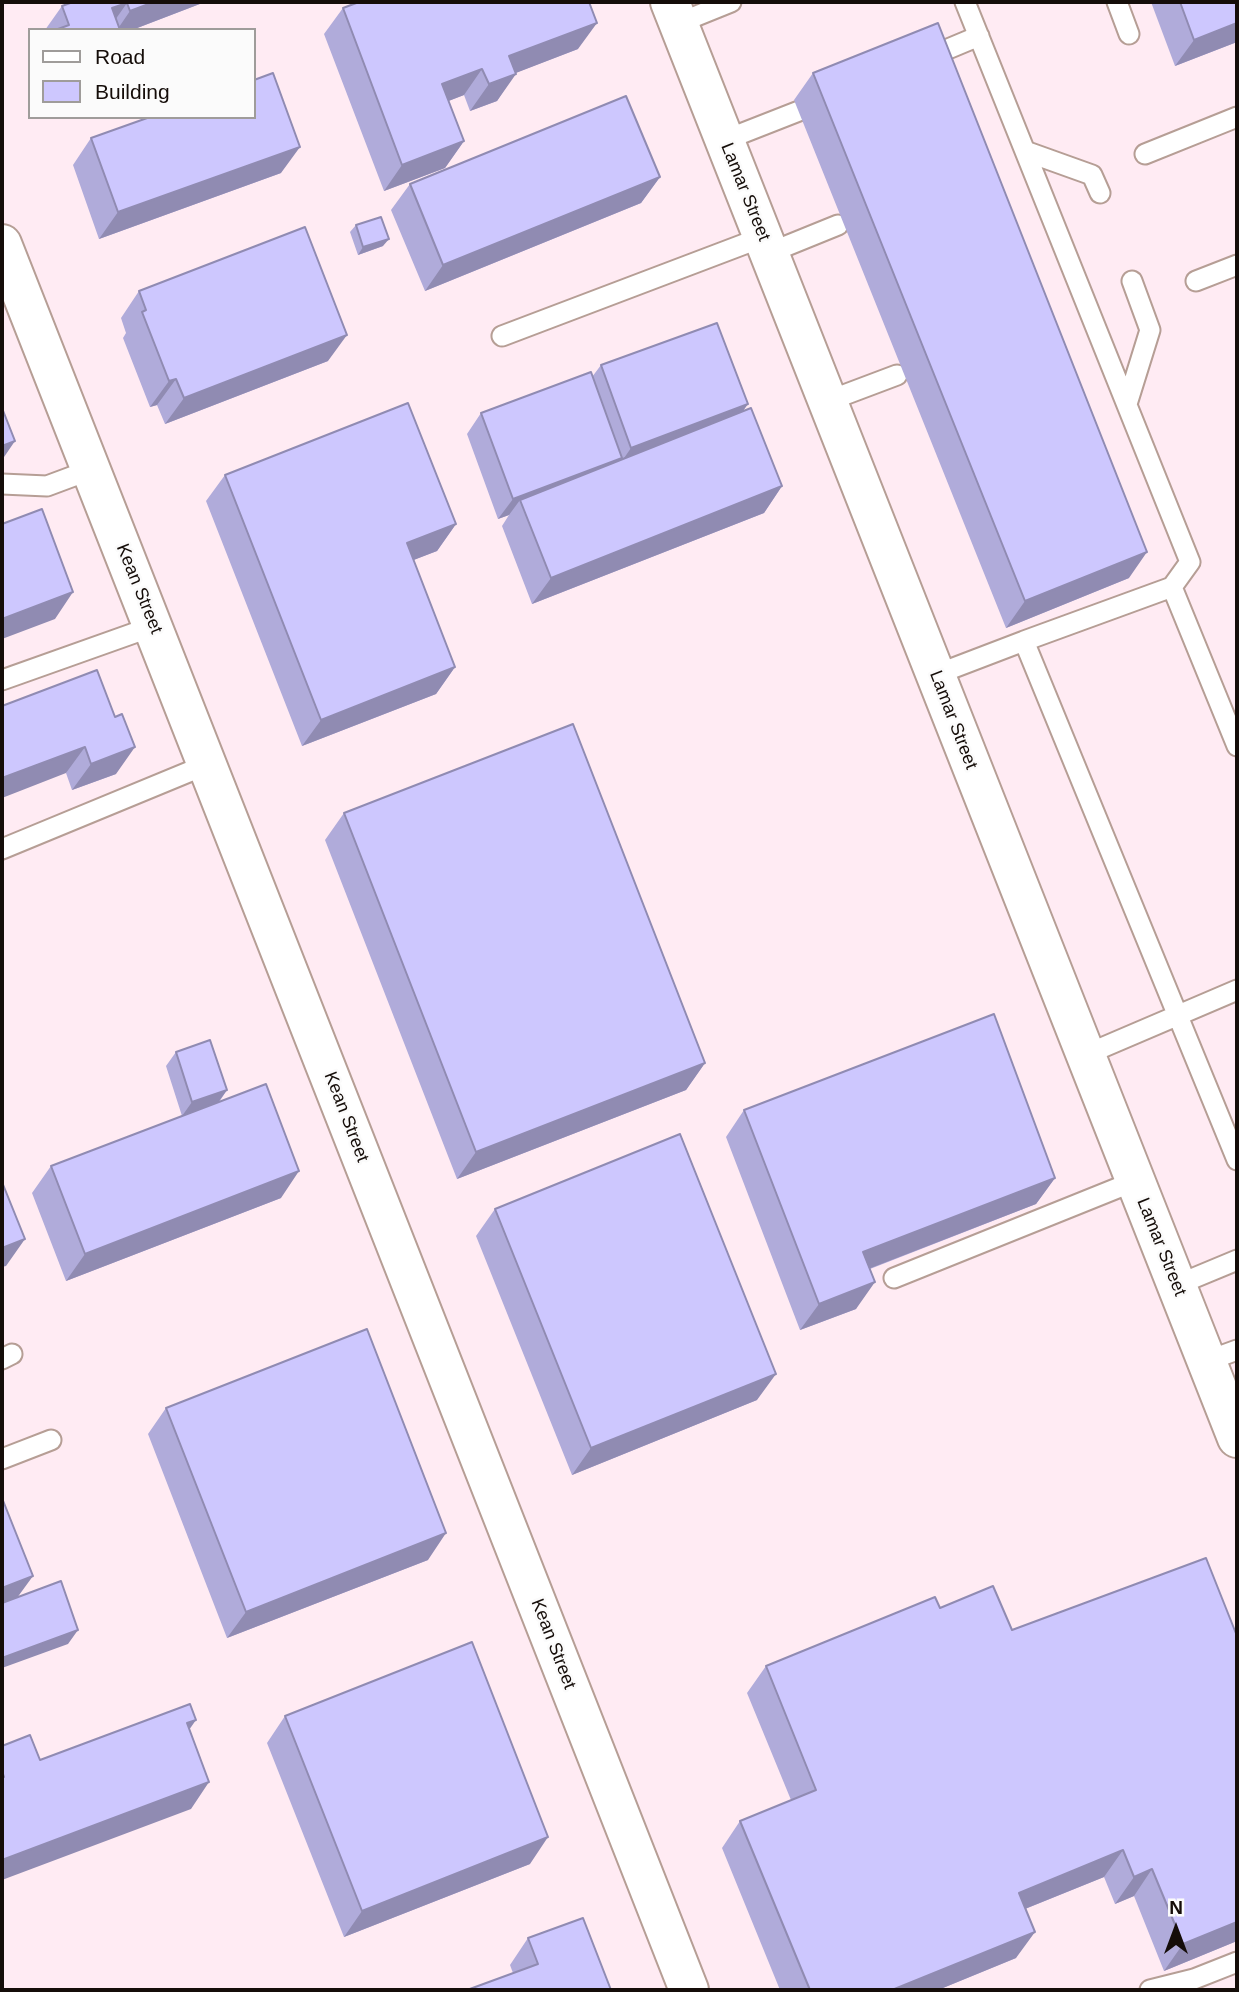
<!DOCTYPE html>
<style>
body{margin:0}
#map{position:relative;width:1239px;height:1992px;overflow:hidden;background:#fbfbfb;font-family:Arial,sans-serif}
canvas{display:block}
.frame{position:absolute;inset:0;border:4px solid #150d09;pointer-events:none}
.legend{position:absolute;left:28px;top:28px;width:228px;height:91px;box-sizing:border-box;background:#fbfbfb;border:2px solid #9f9c9a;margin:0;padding:9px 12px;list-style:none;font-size:21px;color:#150d09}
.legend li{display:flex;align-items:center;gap:14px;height:35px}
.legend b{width:35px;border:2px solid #9f9c9a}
.north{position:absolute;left:1141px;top:1894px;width:70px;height:70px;-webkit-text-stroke:5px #fbfbfb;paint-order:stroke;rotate:0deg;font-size:19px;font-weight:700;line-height:28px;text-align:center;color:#150d09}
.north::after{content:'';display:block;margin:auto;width:24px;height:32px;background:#150d09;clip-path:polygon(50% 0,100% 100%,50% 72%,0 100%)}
</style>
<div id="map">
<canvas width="1239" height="1992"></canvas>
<div class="frame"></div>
<ul class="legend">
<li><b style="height:9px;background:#fff"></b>Road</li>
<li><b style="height:19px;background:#cdc7fe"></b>Building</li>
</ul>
<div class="north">N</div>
</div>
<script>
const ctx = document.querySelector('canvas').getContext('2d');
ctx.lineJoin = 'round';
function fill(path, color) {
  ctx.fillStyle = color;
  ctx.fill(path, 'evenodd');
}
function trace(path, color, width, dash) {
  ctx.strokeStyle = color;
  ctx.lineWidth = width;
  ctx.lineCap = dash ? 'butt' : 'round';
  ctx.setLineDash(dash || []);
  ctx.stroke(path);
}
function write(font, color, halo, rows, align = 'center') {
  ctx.font = font + ' Arial,sans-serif';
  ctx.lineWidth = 5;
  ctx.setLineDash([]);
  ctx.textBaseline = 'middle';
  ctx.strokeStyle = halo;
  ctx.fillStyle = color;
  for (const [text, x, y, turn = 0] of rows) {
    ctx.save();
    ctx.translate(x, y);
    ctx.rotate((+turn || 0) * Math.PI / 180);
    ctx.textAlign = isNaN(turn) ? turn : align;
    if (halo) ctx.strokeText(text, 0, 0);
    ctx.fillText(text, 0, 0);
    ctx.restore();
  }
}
fill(new Path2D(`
 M2,2H1237V1990H2ZM30,30H254V117H30Z`), '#ffebf3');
const lane = new Path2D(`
 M965,2L1190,562L1172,587L1024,641
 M1117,2L1129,34
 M679,23L731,2
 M924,59L979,36
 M725,140L799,111
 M1025,151L1092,175L1100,193
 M1145,154L1237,117
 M769,253L838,225
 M1196,281L1237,265
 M502,336L763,237
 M828,401L897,375
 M1127,404L1150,330L1132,281
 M2,484L47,486L90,470
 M1172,587L1237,746
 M935,675L1024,641L1237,1160
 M2,680L154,626
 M2,849L208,764
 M1085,1055L1237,990
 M894,1278L1135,1181
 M1177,1285L1237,1260
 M2,1359L12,1354
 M1207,1361L1237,1350
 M2,1459L51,1440
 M1150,1990L1194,1979L1237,1962`);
const street = new Path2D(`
 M670,2L1237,1438
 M2,244L689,1990`);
trace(lane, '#b69e95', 23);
trace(street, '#b69e95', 42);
trace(lane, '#fff', 19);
trace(street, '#fff', 38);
fill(new Path2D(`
 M73,2H205L132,30H45L62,6Z
 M1151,2H1237V42L1175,66Z
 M343,8L578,49L515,73L497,101L470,111L464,95L448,101L464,141L445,168L384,191L324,34Z
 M813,73L1129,578L1006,628L794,100Z
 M91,138L281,173L99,239L73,165Z
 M660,177L641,203L425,291L391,210L410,184Z
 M356,225L383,246L358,255L350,232Z
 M139,291L328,361L165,424L157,405L150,407L123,338L126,333L121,318Z
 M601,365L743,411L782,486L764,513L532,604L502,526L509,515L498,519L467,434L481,413L592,377Z
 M225,475L456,524L437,551L413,560L455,667L436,694L302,746L206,501Z
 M97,670L116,774L72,790L66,773Z
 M344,813L705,1063L686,1090L457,1179L325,840Z
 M176,1052L227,1090L219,1102L281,1198L66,1281L32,1193L51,1166L182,1116L166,1066Z
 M744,1110L1055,1178L1036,1204L870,1269L856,1309L800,1330L726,1137Z
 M495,1209L757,1400L572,1475L476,1236Z
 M166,1408L428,1560L227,1638L148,1434Z
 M940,1608L1012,1630L1237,1636V1941L1164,1971L1134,1896L1115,1904L1104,1877L1025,1909L1016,1958L938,1990H780L722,1848L740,1821L791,1800L747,1693L766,1666Z
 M285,1716L530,1864L344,1937L267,1743Z
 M528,1938L611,1990L513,1973L510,1965Z`), '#b0abda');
fill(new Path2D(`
 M154,2H205L132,30H117L130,11Z
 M127,3L108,30L112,8Z
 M597,23L578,49L490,83L509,56Z
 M1237,23V42L1175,66L1194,40Z
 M482,69L464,95L423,111L442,84Z
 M516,74L497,101L470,111L489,84Z
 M464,141L445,168L384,191L402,165Z
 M300,147L281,173L99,239L118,212Z
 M660,177L641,203L425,291L443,265Z
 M389,239L383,246L358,255L363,247Z
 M347,335L328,361L165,424L184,398Z
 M176,379L157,405L150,407L169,381Z
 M748,404L729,431L613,474L631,448Z
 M15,441L2,460V446Z
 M622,458L608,479L520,500L509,515L498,519L513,499Z
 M782,486L764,513L532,604L551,578Z
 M456,524L437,551L388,570L407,543Z
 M1147,552L1129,578L1006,628L1025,601Z
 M73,592L55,619L2,639V619Z
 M455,667L436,694L302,746L321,720Z
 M85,747L66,773L2,798V778Z
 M135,747L116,774L72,790L91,764Z
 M705,1063L686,1090L457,1179L476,1152Z
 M227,1090L217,1104L182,1116L192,1102Z
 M299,1171L281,1198L66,1281L85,1254Z
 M1055,1178L1036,1204L845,1278L863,1252Z
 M25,1239L6,1266L2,1267V1248Z
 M875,1282L856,1309L800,1330L819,1304Z
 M776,1374L757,1400L572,1475L591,1448Z
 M446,1533L428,1560L227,1638L246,1612Z
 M33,1576L14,1602L2,1607V1588Z
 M78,1630L68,1644L2,1668V1658Z
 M196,1720L177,1747L187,1723Z
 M209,1782L191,1809L2,1880V1860Z
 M548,1837L530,1864L344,1937L362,1911Z
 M1123,1850L1104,1877L1000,1919L1019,1893Z
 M1152,1869L1134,1896L1115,1904L1134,1877Z
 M1237,1922V1941L1164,1971L1183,1944Z
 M1035,1932L1016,1958L938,1990H892Z`), '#908bb2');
const building = new Path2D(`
 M73,2H154L130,11L127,3L112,8L120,30H59L58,29L69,25L62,6Z
 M359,2H589L597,23L509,56L516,74L489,84L482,69L442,84L464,141L402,165L343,8Z
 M1180,2H1237V23L1194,40Z
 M938,23L1147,552L1025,601L813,73Z
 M273,73L300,147L118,212L91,138L150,117H254V80Z
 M626,96L660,177L443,265L410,184Z
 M381,217L389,239L363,247L356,225Z
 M305,227L347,335L184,398L176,379L169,381L142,312L146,310L139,291Z
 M717,323L748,404L631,448L601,365Z
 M591,372L622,458L513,499L481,413Z
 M408,403L456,524L407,543L455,667L321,720L225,475Z
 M2,408L15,441L2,446Z
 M751,408L782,486L551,578L520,500Z
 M42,509L73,592L2,619V524Z
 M97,670L115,717L122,714L135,747L91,764L85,747L2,778V706Z
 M573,724L705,1063L476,1152L344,813Z
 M994,1014L1055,1178L863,1252L875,1282L819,1304L744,1110Z
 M210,1040L227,1090L192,1102L176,1052Z
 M266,1084L299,1171L85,1254L51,1166Z
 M680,1134L776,1374L591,1448L495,1209Z
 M2,1182L25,1239L2,1248Z
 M367,1329L446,1533L246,1612L166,1408Z
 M2,1498L33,1576L2,1588Z
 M1206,1558L1237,1636V1922L1183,1944L1152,1869L1134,1877L1123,1850L1019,1893L1035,1932L892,1990H810L740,1821L816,1790L766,1666L935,1597L940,1608L993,1586L1012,1630Z
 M61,1581L78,1630L2,1658V1603Z
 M472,1642L548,1837L362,1911L285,1716Z
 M190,1704L196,1720L187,1723L209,1782L2,1860V1777H4L2,1771V1746L30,1735L40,1760Z
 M583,1918L611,1990H467L538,1964L528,1938Z`);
fill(building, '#cdc7fe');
trace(building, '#908bb2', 2);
write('18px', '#150d09', '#fbfbfb', [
 ["Lamar Street",745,192,68],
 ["Kean Street",139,589,68],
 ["Lamar Street",953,720,69],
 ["Kean Street",346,1117,69],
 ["Lamar Street",1161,1247,68],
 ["Kean Street",553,1644,69]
]);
</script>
